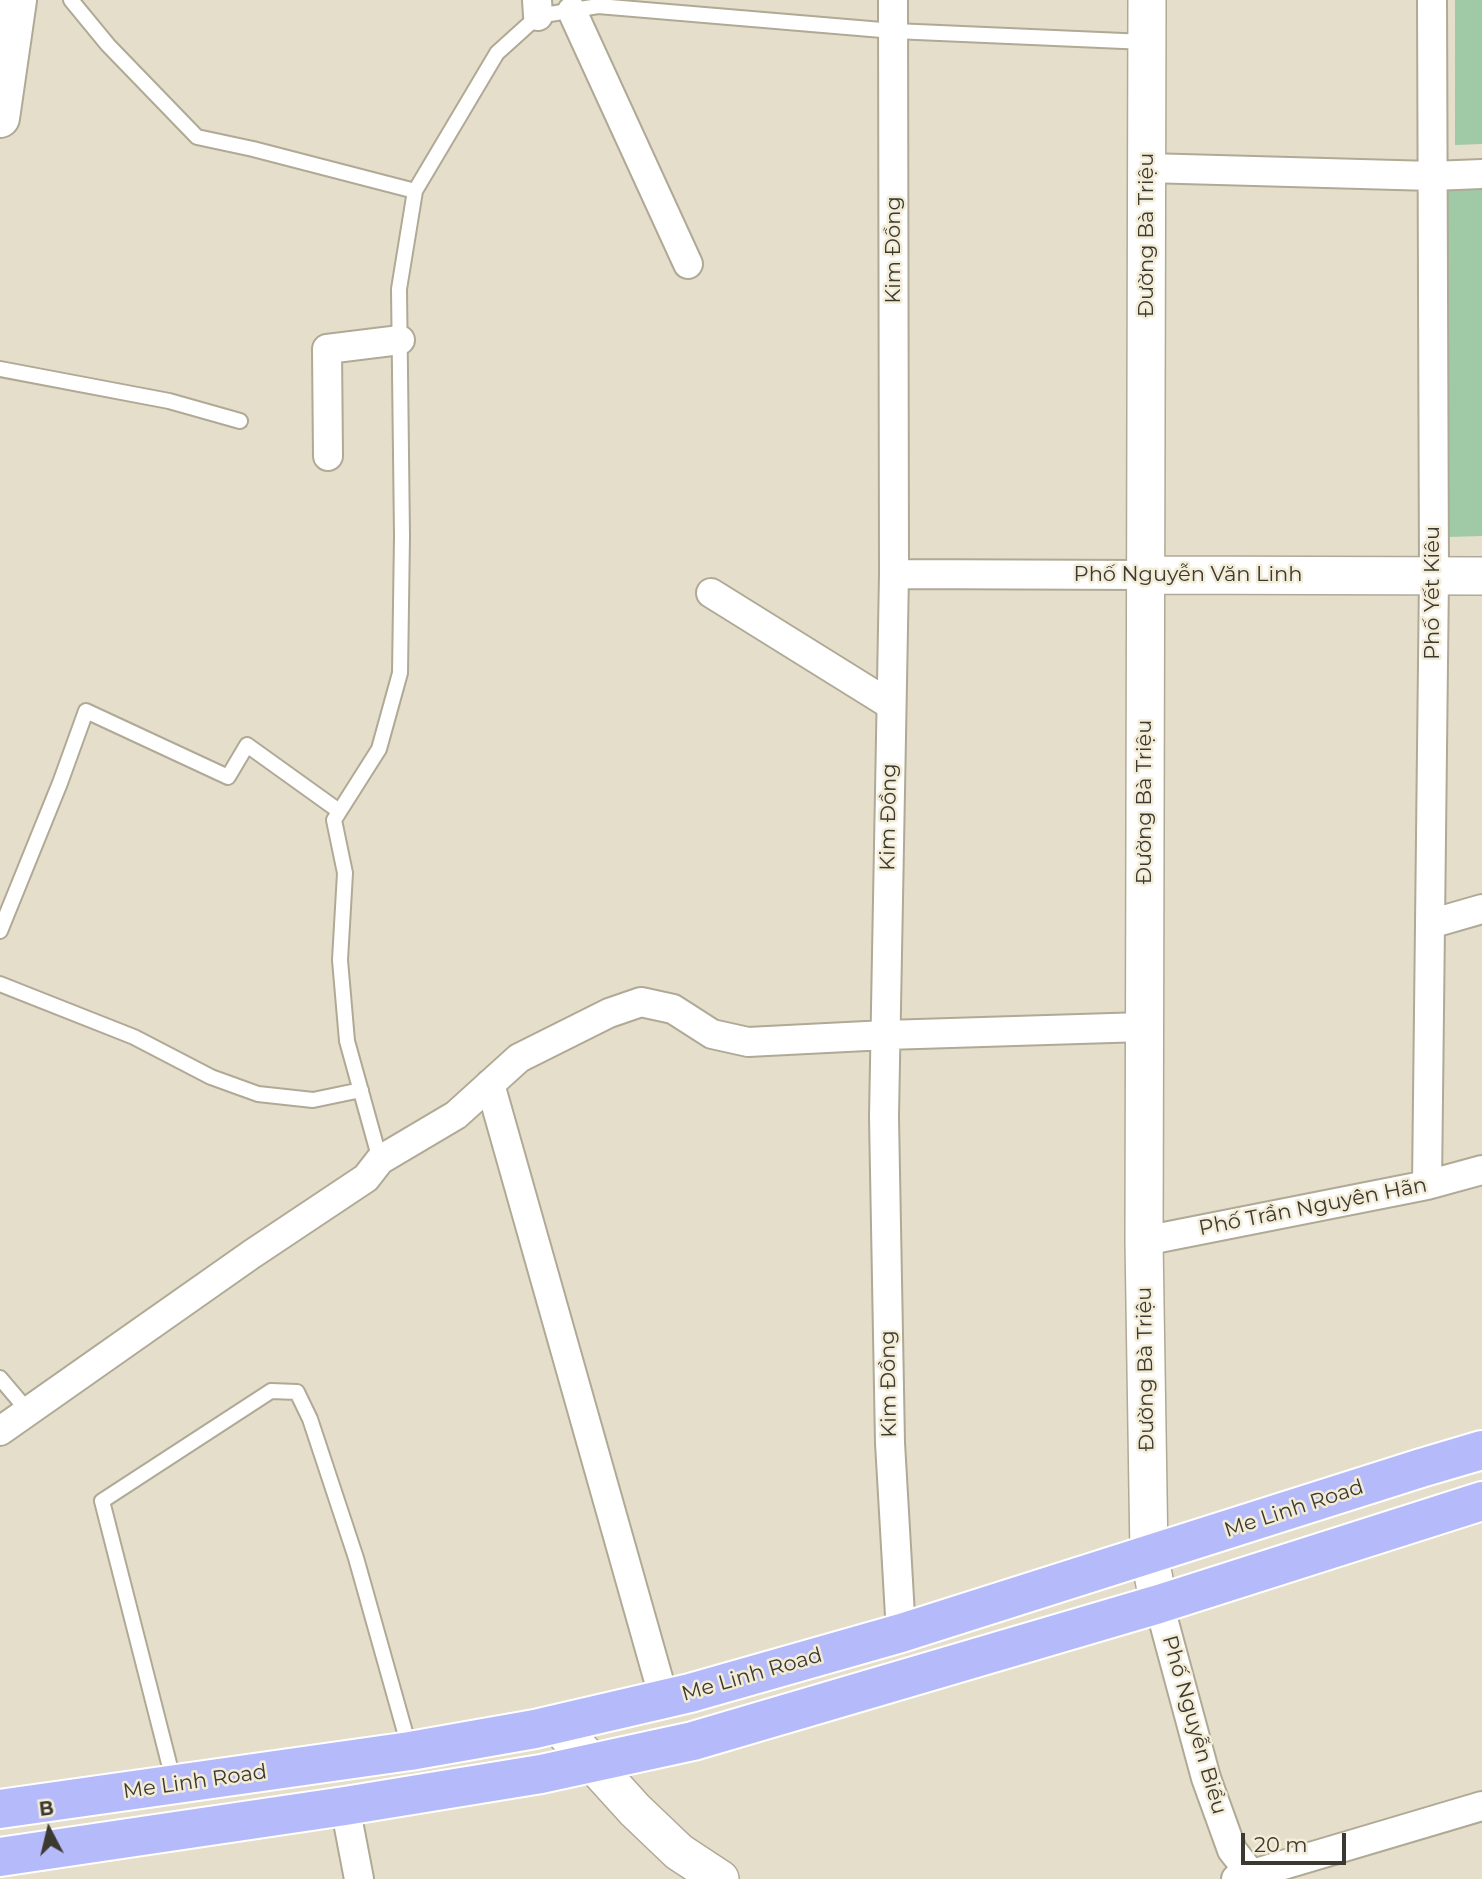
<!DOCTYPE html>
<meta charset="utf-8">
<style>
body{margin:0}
#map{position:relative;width:1482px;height:1879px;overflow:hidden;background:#e5deca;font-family:Montserrat,sans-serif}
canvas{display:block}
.north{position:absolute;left:14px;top:1795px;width:70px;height:70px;-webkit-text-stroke:5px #f3ecd7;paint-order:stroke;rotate:353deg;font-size:19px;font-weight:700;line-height:28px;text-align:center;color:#3c3931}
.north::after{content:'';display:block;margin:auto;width:24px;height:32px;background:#3c3931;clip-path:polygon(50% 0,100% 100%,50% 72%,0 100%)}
.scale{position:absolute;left:1241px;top:1833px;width:105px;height:32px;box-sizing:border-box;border:4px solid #3c3931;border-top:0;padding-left:9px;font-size:21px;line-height:24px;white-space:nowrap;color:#3c3931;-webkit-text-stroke:5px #f3ecd7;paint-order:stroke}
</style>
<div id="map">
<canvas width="1482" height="1879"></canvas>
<div class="north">B</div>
<div class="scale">20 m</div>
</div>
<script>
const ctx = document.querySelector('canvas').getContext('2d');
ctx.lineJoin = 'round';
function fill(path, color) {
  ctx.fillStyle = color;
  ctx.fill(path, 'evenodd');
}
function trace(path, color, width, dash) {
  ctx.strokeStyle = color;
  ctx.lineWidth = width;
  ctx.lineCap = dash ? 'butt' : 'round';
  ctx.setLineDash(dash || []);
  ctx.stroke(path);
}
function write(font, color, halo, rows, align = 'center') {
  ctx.font = font + ' Montserrat,sans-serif';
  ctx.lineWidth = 5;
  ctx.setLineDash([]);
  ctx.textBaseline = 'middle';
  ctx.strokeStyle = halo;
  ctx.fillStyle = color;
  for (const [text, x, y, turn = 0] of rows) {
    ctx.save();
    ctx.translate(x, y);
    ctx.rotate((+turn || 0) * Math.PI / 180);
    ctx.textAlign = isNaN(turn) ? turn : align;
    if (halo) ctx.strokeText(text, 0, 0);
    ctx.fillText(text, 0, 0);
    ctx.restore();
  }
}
fill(new Path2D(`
 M1455,0H1482V144L1455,145Z
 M1482,189V536L1448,537L1446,191Z`), '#a0caa6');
const service = new Path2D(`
 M71,0L108,45L197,137L253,149L415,191
 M0,369L169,401L240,421
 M0,931L60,783L86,711L228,777L247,745L339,811
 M0,984L134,1037L211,1077L258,1094L313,1100L361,1090
 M380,1160L347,1041L340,960L345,873L334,820L379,749L400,673L402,536L399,289L415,191L497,53L538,16L598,6L894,31L1146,42
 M0,1378L28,1411
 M174,1783L102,1501L271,1391L297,1392L310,1419L356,1558L410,1750`);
const minor = new Path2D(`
 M537,0L538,16
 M893,0L894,574L884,1117L890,1443L901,1633
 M572,11L688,264
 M1147,168L1432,176L1482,174
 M328,456L327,349L400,340
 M894,574L1145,575
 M711,593L891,705
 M1430,924L1482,909
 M490,1084L664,1699
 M1427,1185L1434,576L1432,0
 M1144,1241L1427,1185L1482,1170
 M0,1431L252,1254L366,1178L380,1160L456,1115L519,1058L609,1013L641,1002L673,1009L712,1034L748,1042L886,1035L1144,1027
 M1159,1604L1206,1778L1232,1850L1255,1879
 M345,1806L359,1879
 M1236,1879L1482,1806`);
const tertiary = new Path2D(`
 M1147,0L1144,1241L1149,1555L1159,1604
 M1145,575L1482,576
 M557,1724L635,1810L679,1852L720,1879`);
const secondary = new Path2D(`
 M0,118L17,0`);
const primary = new Path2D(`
 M0,1809L410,1751L535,1729L690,1693L901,1633L1421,1468L1482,1450
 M0,1857L345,1806L541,1774L693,1741L1159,1604L1482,1501`);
trace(service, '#afa995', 18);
trace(minor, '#afa995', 32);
trace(tertiary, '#afa995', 40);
trace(secondary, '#afa995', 42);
trace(primary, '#fff', 42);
trace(service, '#fff', 14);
trace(minor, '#fff', 28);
trace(tertiary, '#fff', 37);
trace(secondary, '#fff', 38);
trace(primary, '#b5bafa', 38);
write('21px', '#3c3931', '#f3ecd7', [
 ["Đường Bà Triệu",1147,235,-90],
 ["Kim Đồng",894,250,-90],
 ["Phố Nguyễn Văn Linh",1188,575],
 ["Phố Yết Kiêu",1433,593,-90],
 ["Đường Bà Triệu",1145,802,-90],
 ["Kim Đồng",889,817,-89],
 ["Phố Trần Nguyên Hãn",1313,1207,-11],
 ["Đường Bà Triệu",1146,1369,-91],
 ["Kim Đồng",889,1384,-91],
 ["Me Linh Road",1294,1509,-18],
 ["Me Linh Road",752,1675,-16],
 ["Phố Nguyễn Biểu",1194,1725,74],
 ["Me Linh Road",195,1782,-8]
]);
</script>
